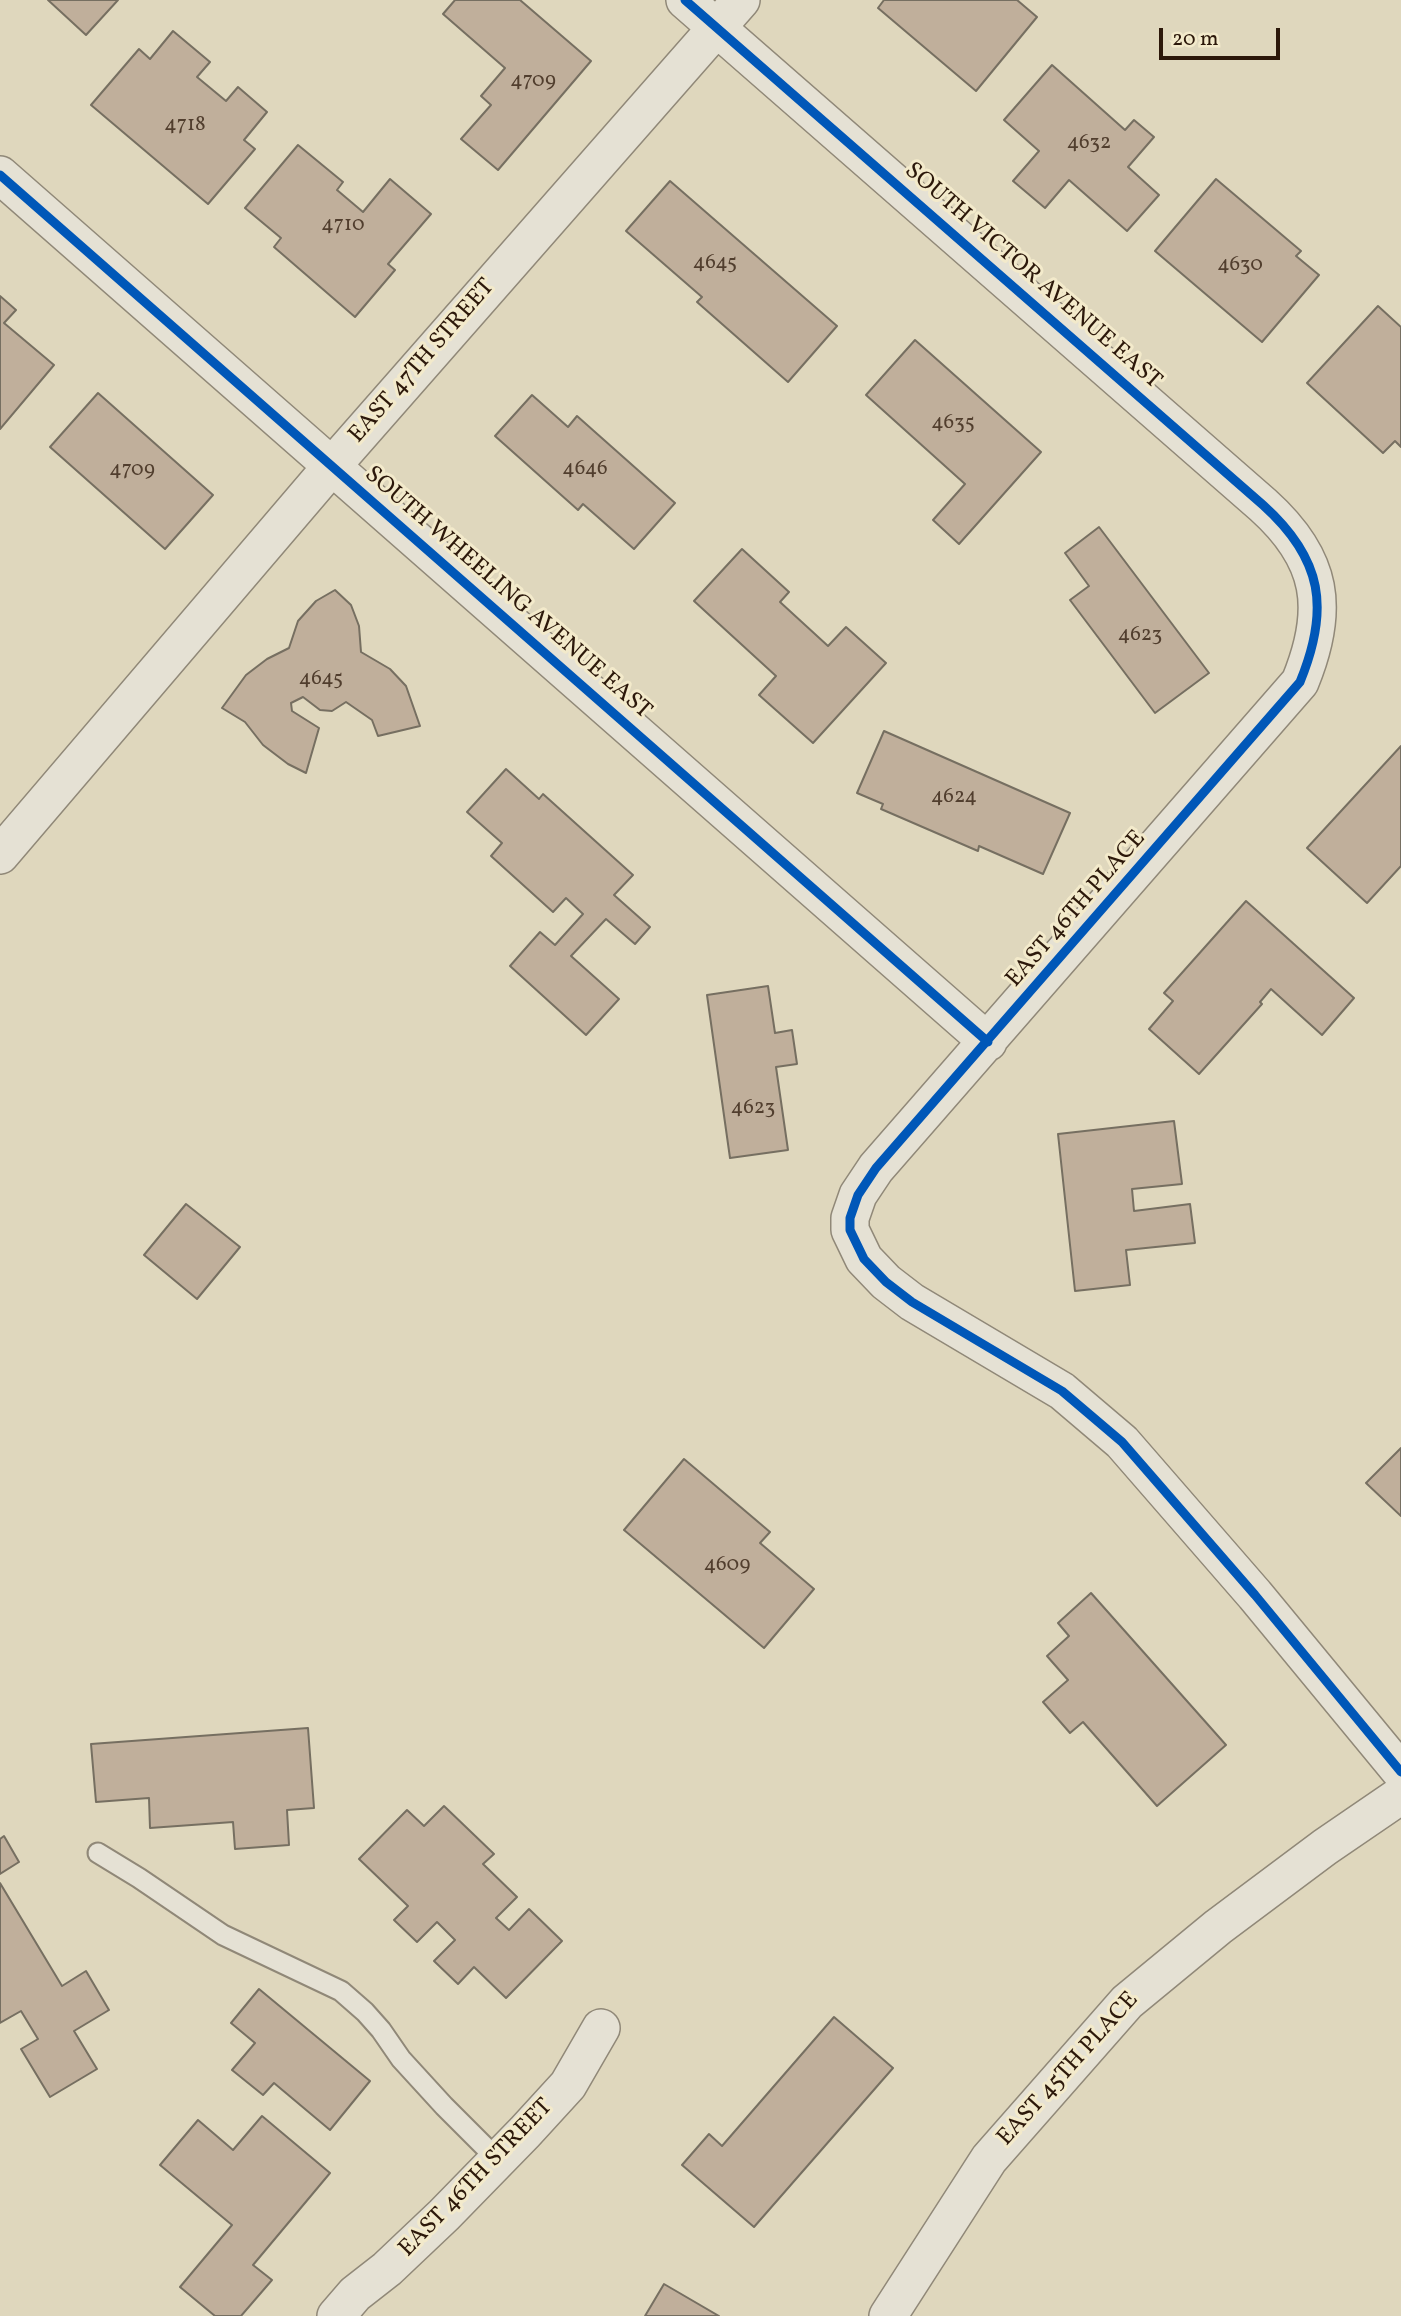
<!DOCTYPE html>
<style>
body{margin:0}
#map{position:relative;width:1401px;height:2316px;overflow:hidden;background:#dfd7bd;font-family:Vollkorn,serif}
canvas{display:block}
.scale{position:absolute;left:1159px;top:28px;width:121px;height:32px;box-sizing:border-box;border:4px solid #2c180a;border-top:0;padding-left:9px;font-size:21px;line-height:24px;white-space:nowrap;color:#2c180a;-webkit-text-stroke:5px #f3eacb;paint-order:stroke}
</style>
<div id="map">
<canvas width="1401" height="2316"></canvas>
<div class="scale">20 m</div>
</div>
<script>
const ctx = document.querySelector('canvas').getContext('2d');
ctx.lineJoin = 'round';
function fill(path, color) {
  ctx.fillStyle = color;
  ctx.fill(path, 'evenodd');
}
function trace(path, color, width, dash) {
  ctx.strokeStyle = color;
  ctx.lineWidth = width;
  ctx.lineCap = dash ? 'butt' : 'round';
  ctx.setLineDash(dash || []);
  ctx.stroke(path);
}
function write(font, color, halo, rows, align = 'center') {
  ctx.font = font + ' Vollkorn,serif';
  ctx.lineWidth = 6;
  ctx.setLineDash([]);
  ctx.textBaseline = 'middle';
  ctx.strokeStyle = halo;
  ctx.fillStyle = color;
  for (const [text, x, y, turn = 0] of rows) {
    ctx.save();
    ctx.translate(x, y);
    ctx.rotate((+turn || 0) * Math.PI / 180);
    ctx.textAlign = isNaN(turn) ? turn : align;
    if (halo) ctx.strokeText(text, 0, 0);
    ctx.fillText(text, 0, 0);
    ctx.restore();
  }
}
const building = new Path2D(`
 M48,0H118L86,35Z
 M455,0H520L591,61L498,170L461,139L491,105L481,96L505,68L443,14Z
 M884,0H1017L1037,17L976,91L878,8Z
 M173,31L210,62L197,77L226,101L238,87L267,112L244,140L255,149L208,204L91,105L139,49L150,59Z
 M1052,65L1125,130L1134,120L1154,137L1128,167L1159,195L1127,231L1069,180L1045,208L1013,181L1039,151L1004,120Z
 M298,145L343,182L337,190L363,212L390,179L431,214L388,264L395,270L355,317L274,247L281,238L245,208Z
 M1216,179L1301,251L1296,256L1319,275L1262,342L1155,251Z
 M670,181L837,326L788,382L697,302L702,297L626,231Z
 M0,296L16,310L4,323L54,365L0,429Z
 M1378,306L1401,327V447L1395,441L1383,453L1307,383Z
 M915,340L1041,452L959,544L933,520L965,484L866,395Z
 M98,393L213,495L165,549L50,447Z
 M532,395L568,427L577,416L675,503L634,549L583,504L578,510L495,436Z
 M1099,527L1209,673L1155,713L1070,600L1089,586L1065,553Z
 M742,549L789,592L780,602L828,646L846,627L886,663L813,743L759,695L776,676L694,601Z
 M335,590L351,605L359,626L361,652L390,669L406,686L420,726L378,736L372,720L346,702L332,711L320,710L303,697L291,703L292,711L319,728L306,773L288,764L263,745L245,722L222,708L246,675L267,659L289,648L298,621L316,601Z
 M884,731L1070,813L1043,874L979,846L978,851L881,809L883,804L857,793Z
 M1401,746V866L1367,903L1307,848Z
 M506,769L539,799L543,794L633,875L614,895L650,927L635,944L606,919L571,956L619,999L586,1035L510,966L540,932L555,945L583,914L566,898L553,912L491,856L502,843L467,812Z
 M1246,901L1354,998L1322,1035L1271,989L1260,1002L1262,1004L1199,1074L1149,1029L1173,1001L1164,993Z
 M768,986L775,1033L792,1030L797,1064L776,1067L788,1150L730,1158L707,995Z
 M1174,1121L1182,1184L1132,1189L1134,1211L1190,1204L1195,1243L1126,1250L1130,1285L1075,1291L1058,1134Z
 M186,1204L240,1247L197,1299L144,1255Z
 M1401,1448V1516L1366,1483Z
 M684,1459L770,1532L760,1543L814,1589L764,1648L624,1530Z
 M1091,1593L1226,1745L1157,1806L1083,1722L1070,1733L1043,1702L1068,1680L1047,1656L1069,1636L1058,1623Z
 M308,1728L314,1808L287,1810L289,1845L235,1849L233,1822L150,1828L149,1798L96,1802L91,1744Z
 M444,1806L494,1854L483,1864L517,1897L496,1918L509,1930L529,1909L562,1941L506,1998L474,1967L458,1984L434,1961L455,1940L437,1922L417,1942L394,1920L408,1906L359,1859L407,1810L424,1826Z
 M4,1836L19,1862L0,1874V1839Z
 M0,1883L62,1986L86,1971L109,2010L74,2031L97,2069L50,2097L21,2049L38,2039L21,2011L0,2023Z
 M259,1989L370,2081L330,2130L274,2083L263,2095L232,2070L255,2043L231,2023Z
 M834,2017L893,2068L754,2227L682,2165L709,2134L722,2146Z
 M262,2116L330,2173L253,2265L272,2280L241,2316H215L180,2287L232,2225L160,2165L198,2120L233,2150Z
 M664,2284L719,2316H645Z`);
fill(building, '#c0af9b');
trace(building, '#766f61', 2);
const service = new Path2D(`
 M98,1853L139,1878L223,1935L341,1991L365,2012L381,2030L401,2059L444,2106L498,2160`);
const minor = new Path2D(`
 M685,0L1263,505C1323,559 1330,609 1300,682L876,1168L858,1195L850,1218V1230L864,1259L886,1282L912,1302L1062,1391L1122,1442L1255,1595L1401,1772
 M0,175L988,1042
 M0,855L332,466L741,0
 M336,2316L355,2294L387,2269L444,2215L525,2132L568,2085L601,2028
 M888,2316L989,2159L1127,2002L1218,1927L1325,1847L1401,1795`);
trace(service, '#908878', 23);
trace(minor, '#908878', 40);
trace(service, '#e5e1d4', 19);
trace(minor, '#e5e1d4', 37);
trace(new Path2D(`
 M685,0L1263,505C1323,559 1330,609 1300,682L876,1168L858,1195L850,1218V1230L864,1259L886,1282L912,1302L1062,1391L1122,1442L1255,1595L1401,1772
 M0,175L988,1042`), '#0057b8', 9);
write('21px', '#513e2e', null, [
 ["4709",533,82],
 ["4718",185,126],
 ["4632",1089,144],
 ["4710",343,226],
 ["4645",715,264],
 ["4630",1240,266],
 ["4635",953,424],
 ["4646",585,470],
 ["4709",132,471],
 ["4623",1140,636],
 ["4645",321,680],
 ["4624",954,798],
 ["4623",753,1109],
 ["4609",727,1566]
]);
write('24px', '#2c180a', '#f3eacb', [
 ["SOUTH VICTOR AVENUE EAST",1032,277,41],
 ["EAST 47TH STREET",423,362,-49],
 ["SOUTH WHEELING AVENUE EAST",507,594,41],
 ["EAST 46TH PLACE",1077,910,-49],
 ["EAST 45TH PLACE",1069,2070,-48],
 ["EAST 46TH STREET",477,2179,-46]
]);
</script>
